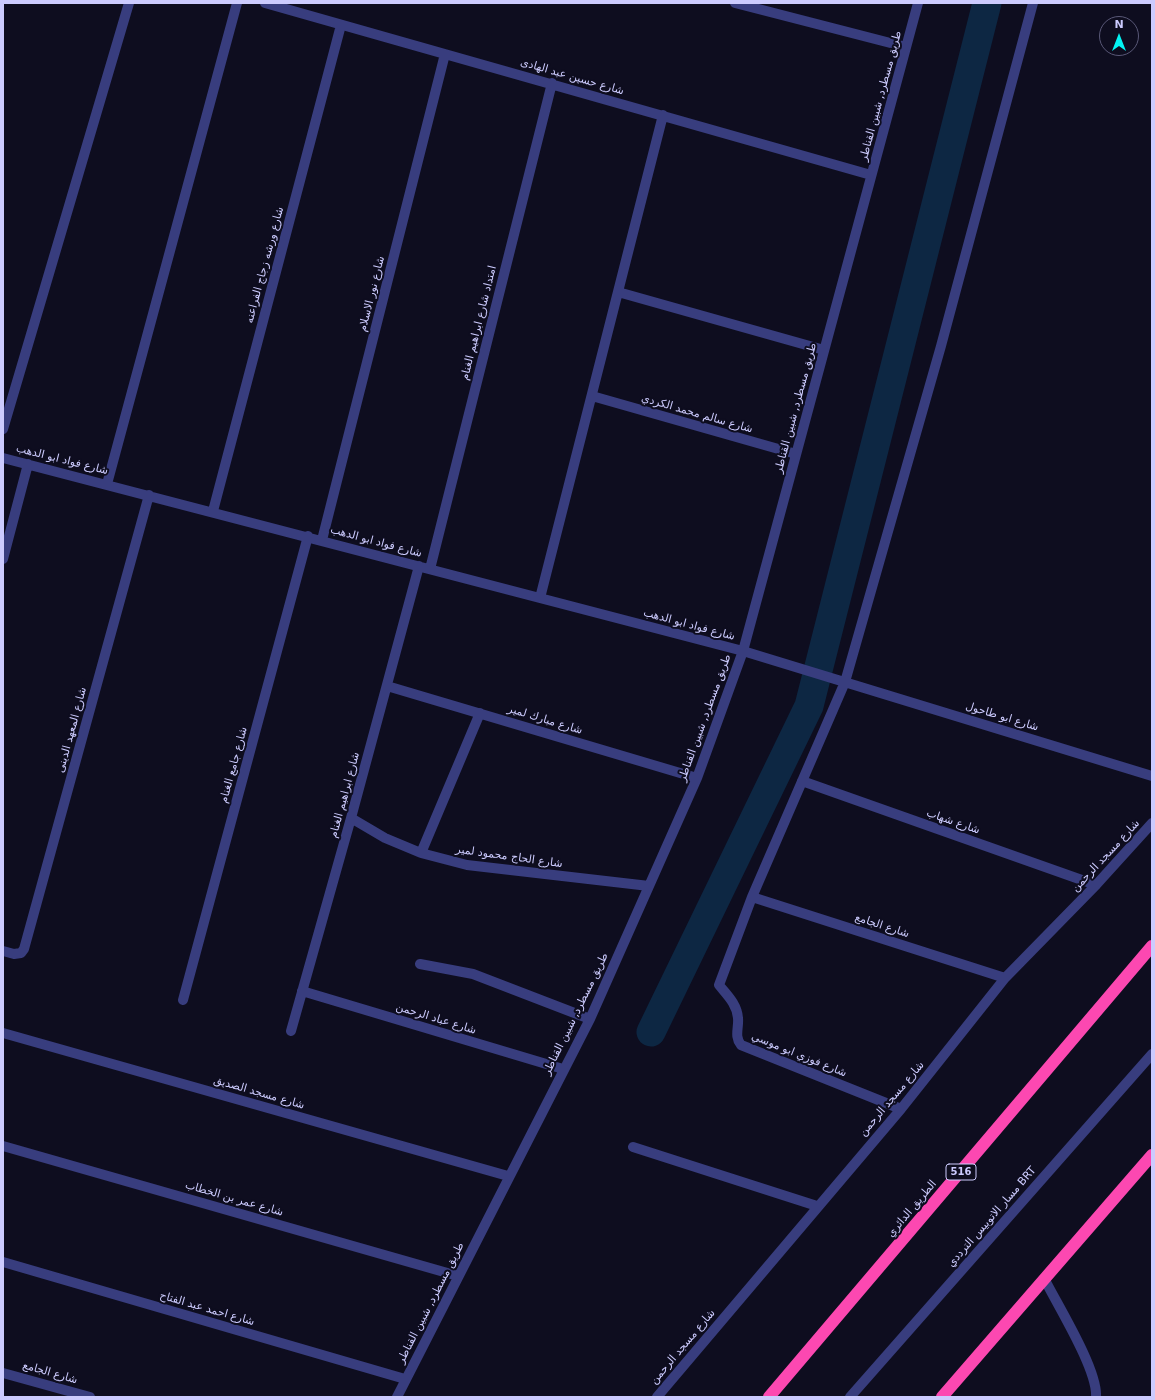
<!DOCTYPE html>
<meta charset="utf-8">
<style>
body{margin:0}
#map{position:relative;width:1155px;height:1400px;overflow:hidden;background:#0e0d1f;font-family:"DejaVu Sans",sans-serif}
canvas{display:block}
.frame{position:absolute;inset:0;border:4px solid #cccbfe;pointer-events:none}
.north{position:absolute;left:1099px;top:16px;width:40px;height:40px;box-sizing:border-box;background:#0e0d1f;border:1px solid #5a5978;border-radius:50%;rotate:0deg;font-size:11px;font-weight:700;line-height:16px;text-align:center;color:#cccbfe}
.north::after{content:'';display:block;margin:auto;width:14px;height:18px;background:#03f2f2;clip-path:polygon(50% 0,100% 100%,50% 72%,0 100%)}
</style>
<div id="map">
<canvas width="1155" height="1400"></canvas>
<div class="frame"></div>
<div class="north">N</div>
</div>
<script>
const ctx = document.querySelector('canvas').getContext('2d');
ctx.lineJoin = 'round';
function trace(path, color, width, dash) {
  ctx.strokeStyle = color;
  ctx.lineWidth = width;
  ctx.lineCap = dash ? 'butt' : 'round';
  ctx.setLineDash(dash || []);
  ctx.stroke(path);
}
function write(font, color, halo, rows, align = 'center') {
  ctx.font = font + ' "DejaVu Sans","Noto Sans Arabic",sans-serif';
  ctx.lineWidth = 4;
  ctx.setLineDash([]);
  ctx.textBaseline = 'middle';
  ctx.strokeStyle = halo;
  ctx.fillStyle = color;
  for (const [text, x, y, turn = 0] of rows) {
    ctx.save();
    ctx.translate(x, y);
    ctx.rotate((+turn || 0) * Math.PI / 180);
    ctx.textAlign = isNaN(turn) ? turn : align;
    if (halo) ctx.strokeText(text, 0, 0);
    ctx.fillText(text, 0, 0);
    ctx.restore();
  }
}
trace(new Path2D(`
 M651,1032L809,706L987,3`), '#0d2743', 29);
trace(new Path2D(`
 M265,3L871,175
 M735,3L906,47
 M618,292L824,350
 M592,396L796,454
 M3,429L129,3
 M3,458L743,651L1152,776
 M107,484L237,3
 M213,511L341,25
 M322,540L445,54
 M3,559L28,464
 M430,569L552,83
 M540,598L663,115
 M387,686L697,778
 M802,781L1096,885
 M351,818L385,838L421,853L467,865L649,886
 M421,853L480,713
 M752,897L1005,978
 M3,951L14,954L21,953L24,949L149,495
 M420,964L473,974L590,1019
 M302,991L563,1069
 M183,1000L308,536
 M291,1031L351,818L419,566
 M3,1033L508,1176
 M901,1109L741,1045C734,1036 739,1028 738,1018C737,1004 727,995 719,985L752,897L845,682L941,346L1033,3
 M3,1146L458,1276
 M633,1147L817,1206
 M3,1262L405,1379
 M1045,1280C1058,1306 1098,1370 1096,1397
 M3,1373L90,1397
 M397,1397L590,1019L697,778L743,651L918,3
 M657,1397L901,1109L1005,978L1096,885L1152,823
 M850,1397L1152,1054`), '#383d7e', 10);
trace(new Path2D(`
 M769,1397L1152,946
 M942,1397L1152,1155`), '#fc48b1', 12);
for (const [x, y, w] of [
 [961,1172,30]
]) {
  const box = new Path2D();
  box.roundRect(x - w / 2, y - 8, w, 16, 3);
  ctx.fillStyle = '#0e0d1f';
  ctx.fill(box);
  trace(box, '#cccbfe', 1);
}
write('bold 10px', '#cccbfe', null, [
 ["516",961,1172]
]);
write('11px', '#cccbfe', '#0e0d1f', [
 ["شارع حسين عبد الهادى",572,77,16],
 ["طريق مسطرد, شبين القناطر",881,96,-75],
 ["شارع ورشه زجاج الفراعنه",265,265,-75],
 ["شارع نور الاسلام",372,294,-76],
 ["امتداد شارع ابراهيم الغنام",479,323,-76],
 ["طريق مسطرد, شبين القناطر",796,408,-75],
 ["شارع سالم محمد الكردي",697,414,16],
 ["شارع فواد ابو الدهب",62,460,14],
 ["شارع فواد ابو الدهب",376,542,15],
 ["شارع فواد ابو الدهب",689,625,15],
 ["شارع ابو طاحول",1002,717,17],
 ["طريق مسطرد, شبين القناطر",705,718,-70],
 ["شارع مبارك لمير",545,720,17],
 ["شارع المعهد الدينى",72,730,-75],
 ["شارع جامع الغنام",234,765,-75],
 ["شارع ابراهيم الغنام",345,795,-75],
 ["شارع شهاب",953,822,19],
 ["شارع مسجد الرحمن",1106,856,-47],
 ["شارع الحاج محمود لمير",509,857,8],
 ["شارع الجامع",882,926,18],
 ["طريق مسطرد, شبين القناطر",576,1014,-64],
 ["شارع عباد الرحمن",436,1019,17],
 ["شارع فوزي ابو موسي",799,1055,22],
 ["شارع مسجد الصديق",259,1093,16],
 ["شارع مسجد الرحمن",892,1099,-50],
 ["شارع عمر بن الخطاب",234,1199,16],
 ["الطريق الدائري",912,1209,-50],
 ["مسار الاتوبيس الترددي BRT",992,1217,-49],
 ["طريق مسطرد, شبين القناطر",431,1303,-63],
 ["شارع احمد عبد الفتاح",207,1309,16],
 ["شارع مسجد الرحمن",683,1347,-50],
 ["شارع الجامع",50,1373,16]
]);
</script>
